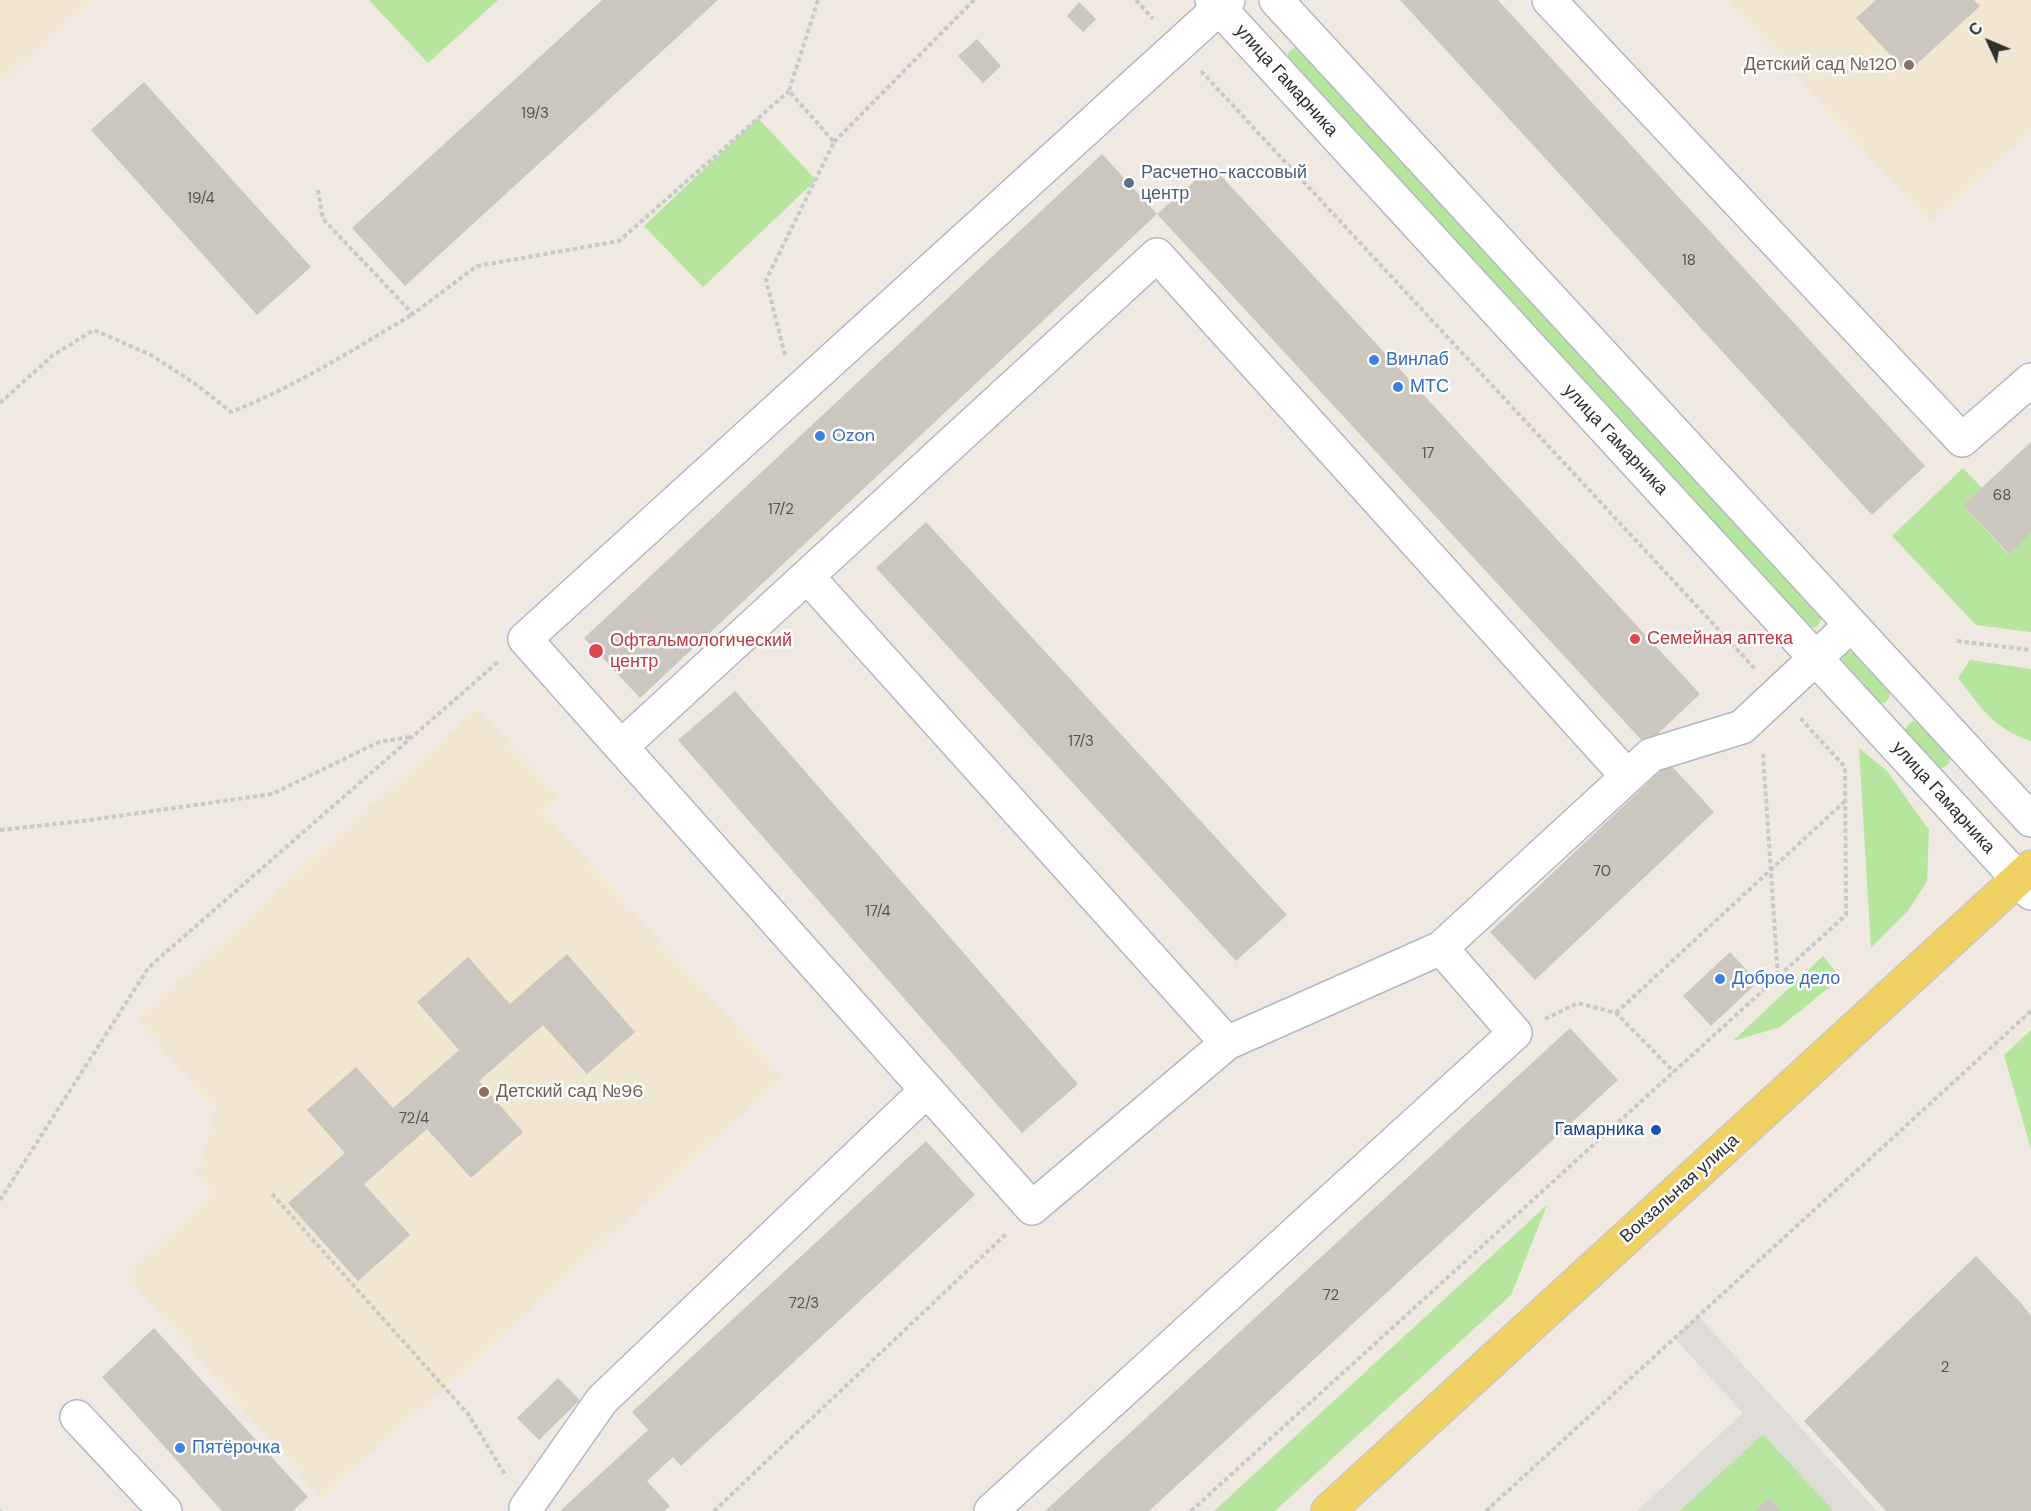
<!DOCTYPE html>
<meta charset="utf-8">
<style>
body{margin:0}
#map{position:relative;width:2031px;height:1511px;overflow:hidden;background:#efe9e1;font-family:"DM Sans",sans-serif}
canvas{display:block}
.north{position:absolute;left:1959px;top:12px;width:60px;height:60px;-webkit-text-stroke:4px #fff;paint-order:stroke;rotate:314deg;font-size:16px;font-weight:700;line-height:24px;text-align:center;color:#2e2e2e}
.north::after{content:'';display:block;margin:auto;width:21px;height:27px;background:#2e2e2e;clip-path:polygon(50% 0,100% 100%,50% 72%,0 100%)}
</style>
<div id="map">
<canvas width="2031" height="1511"></canvas>
<div class="north">С</div>
</div>
<script>
const ctx = document.querySelector('canvas').getContext('2d');
ctx.lineJoin = 'round';
function fill(path, color) {
  ctx.fillStyle = color;
  ctx.fill(path, 'evenodd');
}
function trace(path, color, width, dash) {
  ctx.strokeStyle = color;
  ctx.lineWidth = width;
  ctx.lineCap = dash ? 'butt' : 'round';
  ctx.setLineDash(dash || []);
  ctx.stroke(path);
}
function write(font, color, halo, rows, align = 'center') {
  ctx.font = font + ' "DM Sans",sans-serif';
  ctx.lineWidth = 5;
  ctx.setLineDash([]);
  ctx.textBaseline = 'middle';
  ctx.strokeStyle = halo;
  ctx.fillStyle = color;
  for (const [text, x, y, turn = 0] of rows) {
    ctx.save();
    ctx.translate(x, y);
    ctx.rotate((+turn || 0) * Math.PI / 180);
    ctx.textAlign = isNaN(turn) ? turn : align;
    if (halo) ctx.strokeText(text, 0, 0);
    ctx.fillText(text, 0, 0);
    ctx.restore();
  }
}
fill(new Path2D(`
 M0,0H90L0,84Z
 M1727,0H2031V131L1930,222Z
 M477,709L559,796L542,811L782,1077L445,1388L320,1497L126,1275L213,1193L197,1176L216,1108L136,1020Z`), '#f0e6d1');
fill(new Path2D(`
 M369,0H498L428,63Z
 M1299,47L1822,617L1820,623L1816,627L1809,628L1287,59C1288,51 1291,48 1299,47Z
 M758,118L816,180L703,287L644,226Z
 M1963,468L1982,488L1963,505L2008,554L2031,534V632L1976,625L1892,536Z
 M1853,651L1891,692L1889,698L1885,703H1879L1841,662C1843,655 1846,652 1853,651Z
 M1970,660L2031,669V741C1993,728 1982,709 1958,678Z
 M1918,721L1948,752C1952,761 1949,767 1938,769L1905,733L1907,726L1911,722Z
 M1859,748L1887,771L1929,830L1927,881L1908,911L1871,948Z
 M1823,956L1841,978L1780,1027L1733,1041Z
 M2031,1030V1149L2004,1055Z
 M1547,1205L1511,1295L1275,1511H1214Z
 M1763,1434L1834,1511H1782L1770,1498L1754,1511H1679Z`), '#b6e59e');
fill(new Path2D(`
 M1698,1316L1794,1420L1877,1511H1834L1763,1434L1679,1511H1637L1743,1413L1674,1338Z`), '#dfdcd8');
fill(new Path2D(`
 M602,0H718L405,286L352,228Z
 M1400,0H1498L1925,466L1872,515Z
 M1876,0H1974L1980,6L1907,73L1856,18Z
 M1079,2L1096,19L1083,32L1067,16Z
 M977,39L1001,66L983,83L958,56Z
 M144,82L311,267L257,315L91,130Z
 M1102,154L1157,214L1212,166L1700,694L1646,745L1157,214L640,698L584,638Z
 M2031,442V534L2009,554L1963,505Z
 M926,522L1287,915L1236,961L876,568Z
 M735,691L1078,1084L1022,1133L678,740Z
 M1669,763L1714,812L1535,980L1490,932Z
 M1730,952L1758,982L1711,1026L1683,996Z
 M567,954L635,1032L587,1074L543,1025L479,1081L523,1132L471,1178L427,1129L364,1184L410,1235L358,1281L288,1203L345,1153L307,1110L356,1067L393,1108L459,1050L417,1002L468,957L510,1004Z
 M1570,1028L1618,1080L1149,1511H1045Z
 M926,1141L975,1195L681,1466L673,1457L647,1481L670,1506L664,1511H560L648,1430L632,1412Z
 M1976,1256L2021,1303L2031,1316V1511H1886L1804,1421Z
 M154,1328L308,1497L293,1511H222L102,1377Z
 M558,1378L580,1400L539,1440L517,1418Z
 M1770,1498L1782,1511H1754Z`), '#cbc7bf');
const minor = new Path2D(`
 M1212,0L2031,893
 M1276,0L2031,820
 M1549,0L1962,440L2031,380
 M807,576L1227,1043L1441,948
 M622,746L1157,255L1627,776
 M1227,1043L1032,1208L525,639L1228,0
 M77,1417L165,1511
 M527,1511L526,1508L602,1400L927,1090
 M991,1511L1515,1033L1441,948L1651,755L1742,727L1851,625`);
const major = new Path2D(`
 M1328,1511L2031,867`);
trace(minor, '#b4b7c1', 36);
trace(major, '#c9c9c9', 36);
trace(new Path2D(`
 M1136,0L1153,19
 M1201,71L1755,669
 M834,142L974,0
 M318,190L323,219L413,314L477,266L619,241L789,91
 M785,355L766,280L834,142L789,91L818,0
 M0,403L53,355L94,330L151,355L194,383L231,412C296,386 353,350 413,314
 M1957,641L2031,650
 M1763,754L1778,977
 M0,830L83,821L272,794L379,742L410,737
 M1616,1013L1844,802
 M1545,1019L1578,1003L1616,1013L1674,1072
 M272,1194L468,1414L506,1476
 M0,1200L149,967L499,661
 M0,1510L1,1511
 M714,1511L1007,1233
 M1191,1511L1846,915L1845,767L1800,718
 M1486,1511L2031,1011`), '#c9c9c9', 4, [4.5, 3]);
trace(minor, '#fff', 33);
trace(major, '#f2d163', 33);
for (const [x, y, r, color] of [
 [1909,65,6,"#8d6e63"],
 [1129,183,6,"#5c6f8a"],
 [1374,360,6,"#3f7fe0"],
 [1398,387,6,"#3f7fe0"],
 [820,436,6,"#3f7fe0"],
 [1635,639,6,"#e0444e"],
 [596,651,8,"#e0444e"],
 [1720,979,6,"#3f7fe0"],
 [484,1092,6,"#8d6e63"],
 [1656,1130,6,"#1a4fb4"],
 [180,1448,6,"#3f7fe0"]
]) {
  const dot = new Path2D();
  dot.arc(x, y, r, 0, 2 * Math.PI);
  ctx.fillStyle = color;
  ctx.fill(dot);
  trace(dot, '#fff', 2);
}
write('15px', '#555452', null, [
 ["19/3",535,114],
 ["19/4",201,199],
 ["18",1689,261],
 ["17",1428,454],
 ["68",2002,496],
 ["17/2",781,510],
 ["17/3",1081,742],
 ["70",1602,872],
 ["17/4",878,912],
 ["72/4",414,1119],
 ["72",1331,1296],
 ["72/3",804,1304],
 ["2",1945,1368]
]);
write('18px', '#785e54', '#fff', [
 ["Детский сад №120",1897,65],
 ["Детский сад №96",496,1092,"left"]
], 'right');
write('18px', '#2e2e2e', '#fff', [
 ["улица Гамарника",1286,81,48],
 ["улица Гамарника",1615,440,47],
 ["улица Гамарника",1943,798,48],
 ["Вокзальная улица",1680,1189,-42]
]);
write('18px', '#4e5e75', '#fff', [
 ["Расчетно-кассовый",1141,173],
 ["центр",1141,194]
], 'left');
write('18px', '#366cbe', '#fff', [
 ["Винлаб",1386,360],
 ["МТС",1410,387],
 ["Ozon",832,436],
 ["Доброе дело",1732,979],
 ["Пятёрочка",192,1448]
], 'left');
write('18px', '#be3a42', '#fff', [
 ["Семейная аптека",1647,639],
 ["Офтальмологический",610,641],
 ["центр",610,662]
], 'left');
write('18px', '#164399', '#fff', [
 ["Гамарника",1644,1130]
], 'right');
</script>
